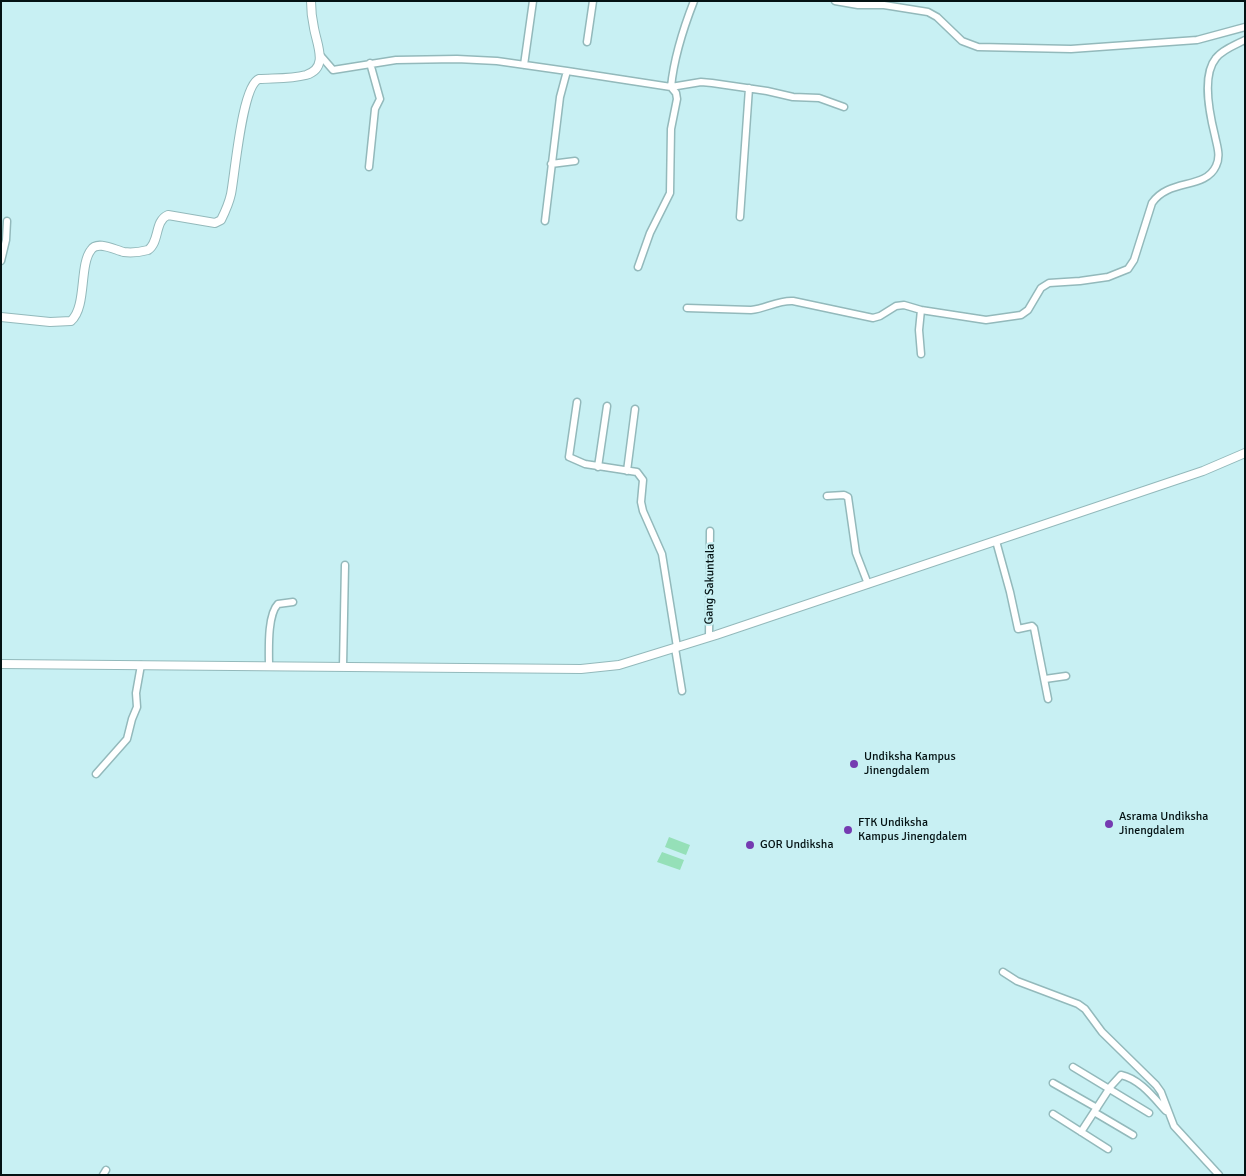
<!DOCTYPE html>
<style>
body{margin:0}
#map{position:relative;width:1246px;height:1176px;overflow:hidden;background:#c8f0f3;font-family:Signika,sans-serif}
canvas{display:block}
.frame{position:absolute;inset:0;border:2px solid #041213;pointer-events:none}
</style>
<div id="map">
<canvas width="1246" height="1176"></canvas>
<div class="frame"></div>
</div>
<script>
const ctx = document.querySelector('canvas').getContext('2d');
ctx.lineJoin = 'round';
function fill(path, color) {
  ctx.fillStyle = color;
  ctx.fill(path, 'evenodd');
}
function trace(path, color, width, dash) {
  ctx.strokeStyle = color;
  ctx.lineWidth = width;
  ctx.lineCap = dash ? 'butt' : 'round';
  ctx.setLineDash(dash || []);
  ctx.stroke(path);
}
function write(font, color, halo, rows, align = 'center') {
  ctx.font = font + ' Signika,sans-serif';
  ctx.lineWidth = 4.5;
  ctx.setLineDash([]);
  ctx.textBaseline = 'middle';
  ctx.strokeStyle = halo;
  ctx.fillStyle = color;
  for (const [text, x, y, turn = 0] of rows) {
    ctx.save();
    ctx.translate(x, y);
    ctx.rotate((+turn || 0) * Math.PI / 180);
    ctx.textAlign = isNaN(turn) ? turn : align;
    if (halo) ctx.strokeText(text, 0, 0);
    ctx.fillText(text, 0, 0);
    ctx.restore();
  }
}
fill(new Path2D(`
 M669,837L690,845L686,855L665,847Z
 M662,852L684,860L680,870L657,862Z`), '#95e0b8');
const minor = new Path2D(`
 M835,1L858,5H884L928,12L937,17L962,41L978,47L1071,49L1197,40L1245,27
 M587,42L593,1
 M320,55L333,70L396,60L457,59L497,61L567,71
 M524,65L533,1
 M551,164L575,161
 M369,167L375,109L380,99L370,63
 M740,217L749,88
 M545,221L560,97L567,71L671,87L701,82L712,83L767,91L793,97L819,98L844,107
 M1,261L6,240L7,221
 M638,267L650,233L670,193L671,129L677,99L676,93L671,87C674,57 683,29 694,1
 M687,308L751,310C765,309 778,300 793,301L873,318L880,316L896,306L904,305L921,310L986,320L1021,315L1028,310L1041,288L1049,283L1080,281L1108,277L1128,269L1134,260L1152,203C1169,178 1205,190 1216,166C1221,156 1217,146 1215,136C1210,116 1201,76 1216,58C1222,50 1235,45 1245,40
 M921,354L919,330L921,310
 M577,402L569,457L585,464L637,472L643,480L641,502L643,511L662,554L677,647
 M598,467L607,406
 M627,471L635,409
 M827,496L844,495L848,497L856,553L868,584
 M996,541L1010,592L1018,629L1032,626L1034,628L1048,699
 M709,637L710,531
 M675,648L682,691
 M269,666C269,651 267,615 278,604L293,602
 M343,666L345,565
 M1045,679L1066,676
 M96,774L127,739L132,719L137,707L136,693L141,665
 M1003,972L1017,981L1078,1004L1085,1009L1102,1032L1156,1085L1161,1092L1174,1126L1219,1175
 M1073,1067L1149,1113
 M1053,1083L1097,1108
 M1094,1112L1133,1135
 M1053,1114L1108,1149
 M1081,1132L1111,1086L1121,1075C1140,1079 1154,1098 1166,1111
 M103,1175L106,1170`);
const tertiary = new Path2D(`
 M1,317L50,322L71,321C87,307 79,265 91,250C97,240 115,250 124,252C132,253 140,252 148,250C160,242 154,221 168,215L215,223L221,220C225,212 229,203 231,194C235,174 242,85 259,79C274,78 291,79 306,75C329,68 317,45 314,28C312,19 311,10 311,1
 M1,664L581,669L619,665L716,635L1203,471L1245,453`);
trace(minor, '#93b9bb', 9);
trace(tertiary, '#93b9bb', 10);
trace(minor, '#fff', 6);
trace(tertiary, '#fff', 8);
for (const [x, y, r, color] of [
 [854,764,5,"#753bb1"],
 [1109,824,5,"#753bb1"],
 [848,830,5,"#753bb1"],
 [750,845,5,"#753bb1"]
]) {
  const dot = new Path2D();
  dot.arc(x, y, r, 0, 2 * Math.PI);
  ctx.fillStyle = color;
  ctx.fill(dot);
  trace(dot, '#c8f0f3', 2);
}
write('12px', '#041213', '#c8f0f3', [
 ["Gang Sakuntala",710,584,-89]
]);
write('12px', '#041213', '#c8f0f3', [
 ["Undiksha Kampus",864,757],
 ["Jinengdalem",864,771],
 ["Asrama Undiksha",1119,817],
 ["Jinengdalem",1119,831],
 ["FTK Undiksha",858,823],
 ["Kampus Jinengdalem",858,837],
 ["GOR Undiksha",760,845]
], 'left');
</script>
